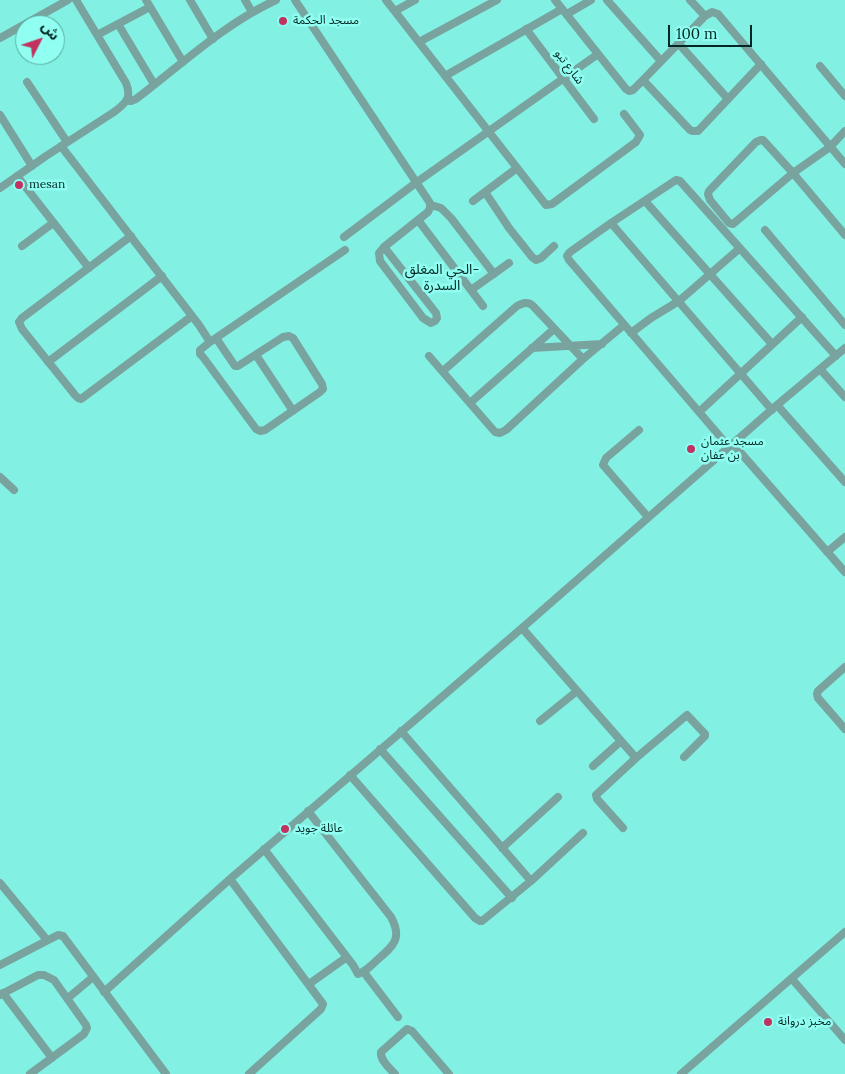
<!DOCTYPE html>
<meta charset="utf-8">
<style>
body{margin:0}
#map{position:relative;width:845px;height:1074px;overflow:hidden;background:#83f0e4;font-family:Lora,"Noto Sans Arabic",serif}
canvas{display:block}
.north{position:absolute;left:15px;top:15px;width:50px;height:50px;box-sizing:border-box;background:#90fef1;border:1px solid #57a89f;border-radius:50%;rotate:49deg;font-size:14px;font-weight:700;line-height:20px;text-align:center;color:#022724}
.north::after{content:'';display:block;margin:auto;width:18px;height:22px;background:#c03260;clip-path:polygon(50% 0,100% 100%,50% 72%,0 100%)}
.scale{position:absolute;left:668px;top:25px;width:84px;height:22px;box-sizing:border-box;border:2px solid #022724;border-top:0;padding-left:6px;font-size:15px;line-height:18px;white-space:nowrap;color:#022724;-webkit-text-stroke:4px #90fef1;paint-order:stroke}
</style>
<div id="map">
<canvas width="845" height="1074"></canvas>
<div class="north">ش</div>
<div class="scale">100 m</div>
</div>
<script>
const ctx = document.querySelector('canvas').getContext('2d');
ctx.lineJoin = 'round';
function trace(path, color, width, dash) {
  ctx.strokeStyle = color;
  ctx.lineWidth = width;
  ctx.lineCap = dash ? 'butt' : 'round';
  ctx.setLineDash(dash || []);
  ctx.stroke(path);
}
function write(font, color, halo, rows, align = 'center') {
  ctx.font = font + ' Lora,"Noto Sans Arabic",serif';
  ctx.lineWidth = 5;
  ctx.setLineDash([]);
  ctx.textBaseline = 'middle';
  ctx.strokeStyle = halo;
  ctx.fillStyle = color;
  for (const [text, x, y, turn = 0] of rows) {
    ctx.save();
    ctx.translate(x, y);
    ctx.rotate((+turn || 0) * Math.PI / 180);
    ctx.textAlign = isNaN(turn) ? turn : align;
    if (halo) ctx.strokeText(text, 0, 0);
    ctx.fillText(text, 0, 0);
    ctx.restore();
  }
}
trace(new Path2D(`
 M146,0L183,62
 M190,0L213,39
 M245,0L252,12
 M295,0L430,203V208L428,212L384,247L379,253L380,261L423,318L431,323L435,321L437,318L436,313L384,247
 M386,0L546,205L552,204L636,142L640,135L624,114
 M555,0L626,89L629,91L633,90L643,80L705,16L712,12L718,14L845,164
 M607,0L661,61
 M690,0L705,16
 M395,11L415,0
 M567,14L591,0
 M118,24L154,84
 M526,29L594,119
 M97,35L150,7
 M0,38L68,0
 M419,42L497,0
 M679,44L728,99
 M820,66L845,96
 M445,76L562,9
 M643,80L690,130L692,131H698L761,64
 M27,82L67,142
 M128,98L129,101H131L136,99C182,64 224,24 276,0
 M0,115L32,166
 M845,131L830,147L793,173L733,224L729,223L710,200L708,194L709,191L756,142L761,140H763L793,173L845,235
 M61,146L199,325L210,342
 M17,176L89,268
 M0,188L46,156L114,112C126,103 132,98 126,83L76,0
 M485,192L509,228L532,257L536,260L541,258L554,246
 M473,201L517,168
 M645,201L772,344
 M431,205L441,208L451,218L494,274
 M418,220L483,306
 M611,223L772,410
 M765,230L845,325
 M131,236L22,318L19,322L22,329L75,395L78,398L81,399L192,316
 M344,237L417,182L598,54
 M22,246L53,223
 M471,290L509,263
 M631,333L651,318L679,301L740,248
 M216,338L235,366H238L283,337L289,336L293,338L322,384L323,389L320,392L265,430L260,431L256,429L203,357L200,354V350L210,342L345,250
 M532,348L602,344
 M256,355L293,411
 M429,356L495,432L500,433L506,430L583,359L624,325
 M48,362L162,276
 M820,369L845,397
 M443,371L517,306C523,303 528,301 533,306L583,359
 M470,403L554,329
 M777,405L845,482
 M699,412L802,317
 M639,430L606,458L603,465L648,517
 M733,444L845,572
 M729,447L569,260L567,256L570,252L611,223L673,182L676,180L680,181L836,356
 M0,477L14,490
 M827,552L845,537
 M522,628L636,758
 M845,667L818,691L817,694L818,698L845,729
 M540,721L577,691
 M380,749L512,898
 M593,766L621,741
 M350,775L475,918L480,921H482L531,881L401,731
 M623,828L597,799L596,795L636,758L687,715L705,734V736L684,757
 M502,848L558,797
 M264,849L353,965L358,974C366,971 371,966 377,960C393,946 403,939 391,917L308,811
 M230,879L323,1004L321,1009L249,1074
 M531,881L583,833
 M0,883L47,940
 M0,965L58,935L63,936L166,1074
 M365,971L366,975L398,1017
 M792,979L845,1040
 M309,984L347,957
 M104,992L230,879L522,628L777,405L845,348
 M3,993L52,1058
 M0,995L38,975H44L54,980L86,1025L87,1028L84,1034L30,1074
 M68,998L93,977
 M395,1074C389,1068 380,1060 381,1052L407,1029L412,1031L449,1074
 M681,1074L845,932`), '#79a39e', 8);
for (const [x, y, r, color] of [
 [283,21,5,"#c03260"],
 [19,185,5,"#c03260"],
 [691,449,5,"#c03260"],
 [285,829,5,"#c03260"],
 [768,1022,5,"#c03260"]
]) {
  const dot = new Path2D();
  dot.arc(x, y, r, 0, 2 * Math.PI);
  ctx.fillStyle = color;
  ctx.fill(dot);
  trace(dot, '#90fef1', 2);
}
write('12px', '#022724', '#90fef1', [
 ["مسجد الحكمة",293,21],
 ["mesan",29,185],
 ["مسجد عثمان",701,442],
 ["بن عفان",701,456],
 ["عائلة جويد",295,829],
 ["مخبز دروانة",778,1022]
], 'left');
write('12px', '#022724', '#90fef1', [
 ["شارع تبو",569,67,53]
]);
write('14px', '#022724', '#90fef1', [
 ["الحي المغلق-",442,270],
 ["السدرة",442,286]
]);
</script>
